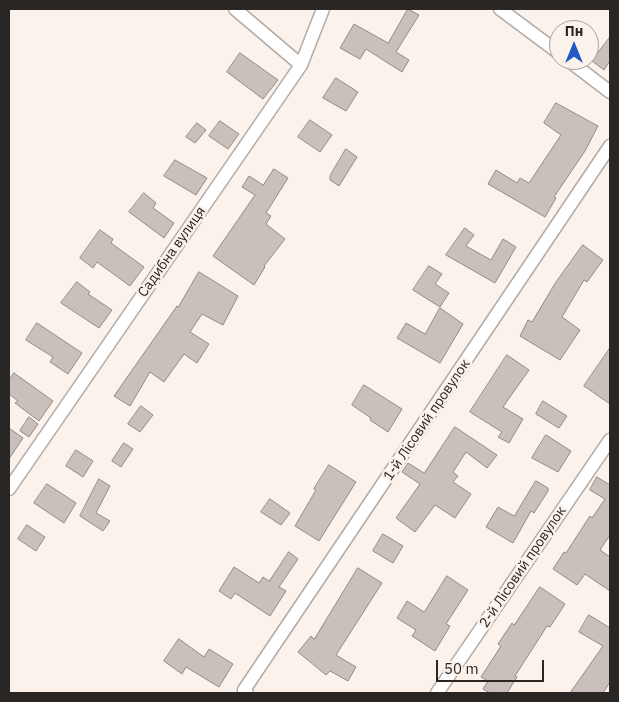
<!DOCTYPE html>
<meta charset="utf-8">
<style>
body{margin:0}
#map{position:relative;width:619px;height:702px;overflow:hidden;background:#fbf2ec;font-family:"IBM Plex Sans",sans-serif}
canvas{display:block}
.frame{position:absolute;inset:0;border:10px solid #2a2624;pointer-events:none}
.north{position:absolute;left:549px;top:20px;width:50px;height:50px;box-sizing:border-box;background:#fbf2ec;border:1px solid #a7a09c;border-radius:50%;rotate:0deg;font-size:14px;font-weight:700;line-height:20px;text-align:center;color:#2a2624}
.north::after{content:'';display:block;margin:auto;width:18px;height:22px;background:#2159c6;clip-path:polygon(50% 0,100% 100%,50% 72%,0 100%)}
.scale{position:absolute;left:436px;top:660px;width:108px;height:22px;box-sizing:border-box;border:2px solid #2a2624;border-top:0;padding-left:6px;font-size:15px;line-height:18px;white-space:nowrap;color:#2a2624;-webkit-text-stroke:4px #fbf2ec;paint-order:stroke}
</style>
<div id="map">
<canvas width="619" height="702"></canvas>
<div class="frame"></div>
<div class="north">Пн</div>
<div class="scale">50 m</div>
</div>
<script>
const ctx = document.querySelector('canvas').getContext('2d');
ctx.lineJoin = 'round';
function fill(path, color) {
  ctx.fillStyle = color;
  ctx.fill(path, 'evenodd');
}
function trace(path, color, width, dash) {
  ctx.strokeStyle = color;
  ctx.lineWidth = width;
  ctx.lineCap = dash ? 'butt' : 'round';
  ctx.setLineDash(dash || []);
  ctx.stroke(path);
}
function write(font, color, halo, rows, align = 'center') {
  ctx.font = font + ' "IBM Plex Sans",sans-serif';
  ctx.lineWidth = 5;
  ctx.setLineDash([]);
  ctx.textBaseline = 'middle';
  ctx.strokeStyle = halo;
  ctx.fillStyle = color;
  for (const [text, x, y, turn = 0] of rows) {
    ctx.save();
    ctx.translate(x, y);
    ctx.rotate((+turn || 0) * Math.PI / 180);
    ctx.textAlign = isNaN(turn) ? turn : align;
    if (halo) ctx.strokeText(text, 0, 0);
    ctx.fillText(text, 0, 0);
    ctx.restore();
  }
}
const building = new Path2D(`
 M408,9L419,15L396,52L409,60L402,72L366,49L360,59L340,48L354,24L388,43Z
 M610,37V61L604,70L592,61Z
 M240,53L278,80L263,99L227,72Z
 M336,78L358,92L346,111L323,98Z
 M556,103L598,126L585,151L554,197L556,198L545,217L488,184L496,170L517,183L520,178L529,183L561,135L544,123Z
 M310,120L332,135L320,152L298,137Z
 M220,121L239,134L228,149L209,136Z
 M197,123L206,130L195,143L186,137Z
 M346,149L357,157L339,186L330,180V176Z
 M175,160L207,178L196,195L164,176Z
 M274,169L288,178L266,213L271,216L266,224L285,239L264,266L265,267L254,285L213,256L255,195L242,187L249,176L263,185Z
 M144,193L156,203L153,208L174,223L164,238L129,212Z
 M465,228L474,235L466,246L491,260L503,239L516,247L495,283L446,255Z
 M100,230L113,239L111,243L144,267L130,286L97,262L93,268L80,258Z
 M583,245L603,260L587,282L584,280L562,317L580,330L560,360L520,336L528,320L532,322L556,282Z
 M429,266L442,274L435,284L449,293L440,307L413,290Z
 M199,272L238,296L223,325L202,314L190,332L209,344L197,363L184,354L164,382L150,372L130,406L114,396L177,306L178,307Z
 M77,282L90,292L88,294L112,310L99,328L61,303Z
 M440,308L463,324L440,363L397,338L406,323L425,334Z
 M37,323L82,353L68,374L50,362L53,357L26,340Z
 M610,348V404L584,386Z
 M507,355L529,370L503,407L523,419L509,443L498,437L502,432L470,412Z
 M14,373L53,401L39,421L15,403L18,401L9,394V381Z
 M364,385L402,409L388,432L370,420L371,418L352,405Z
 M543,401L567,416L559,428L536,414Z
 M141,406L153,415L140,432L128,424Z
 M29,417L38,424L29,437L20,431Z
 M455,427L497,455L487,468L466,452L453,472L458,476L453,482L471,494L455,518L435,505L415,532L396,518L420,484L402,472L408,463L424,473Z
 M9,428L23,438L9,459Z
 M546,435L571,451L558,472L532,458Z
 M124,443L133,449L121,467L112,461Z
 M76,450L93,461L83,477L66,466Z
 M329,465L356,482L319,541L295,526L316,490L314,489Z
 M597,477L610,485V535L600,550L610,557V591L585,574L577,585L553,569L564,552L566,553L590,516L592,518L605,499L590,490Z
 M99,479L110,486L96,513L110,521L103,531L80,516Z
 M536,481L548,488V491L534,513L531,511L513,543L486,527L498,507L514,516Z
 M47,484L76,503L64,523L34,503Z
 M270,499L290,513L281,525L261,512Z
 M27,525L45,537L36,551L18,539Z
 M383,534L403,546L393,563L373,551Z
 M289,552L298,559L279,587L286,591L270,616L235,593L231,599L219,591L234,567L259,583L263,577L269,581Z
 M358,568L382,583L336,655L356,667L348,681L330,671L326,675L298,652L311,636L314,639Z
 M447,576L468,590L446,624L450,626L435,651L412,636L416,630L397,618L407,601L424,612Z
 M540,587L565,604L550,627L547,626L515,676L517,677L507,693H490L483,689L488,681L481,677L501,646L498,644L512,623L514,625Z
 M589,615L610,628V682L603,693H570L603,646L579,632Z
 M179,639L204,657L209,649L233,664L219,687L186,667L182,674L164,661Z`);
fill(building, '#c9c0bb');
trace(building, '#928a85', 1);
const minor = new Path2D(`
 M235,9L301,65
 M500,9L559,53
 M568,60L610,92
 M9,489L301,65L323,9
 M247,693L244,690L610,146
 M437,693L610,440`);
trace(minor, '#b2aaa5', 15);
trace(minor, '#fff', 12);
write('14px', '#2a2624', '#fbf2ec', [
 ["Садибна вулиця",172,252,-55],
 ["1-й Лісовий провулок",427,420,-56],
 ["2-й Лісовий провулок",523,567,-56]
]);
</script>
